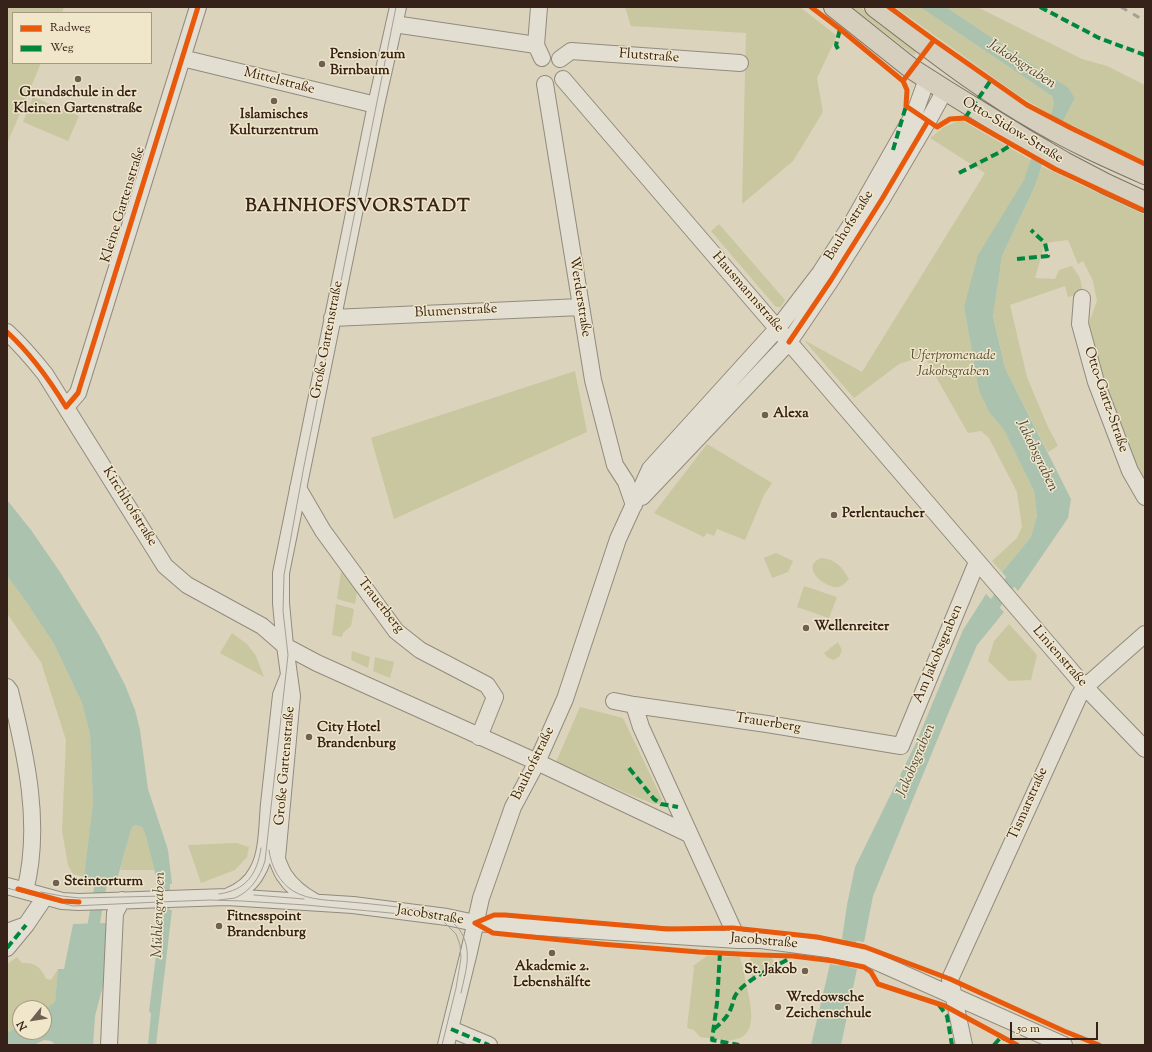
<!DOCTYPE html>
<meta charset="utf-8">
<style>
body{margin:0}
#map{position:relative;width:1152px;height:1052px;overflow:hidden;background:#dbd3bb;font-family:"Sorts Mill Goudy",serif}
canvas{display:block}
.frame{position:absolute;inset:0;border:8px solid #362218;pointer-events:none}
.legend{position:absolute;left:12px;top:12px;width:140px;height:52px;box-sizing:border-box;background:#f0e6ca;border:1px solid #a69883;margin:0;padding:5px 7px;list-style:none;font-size:12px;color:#362218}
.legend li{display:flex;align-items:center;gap:8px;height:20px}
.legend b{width:20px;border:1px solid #a69883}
.north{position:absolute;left:12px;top:1000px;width:40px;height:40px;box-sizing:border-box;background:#f0e6ca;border:1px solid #a69883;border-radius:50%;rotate:240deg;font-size:11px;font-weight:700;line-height:16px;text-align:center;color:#362218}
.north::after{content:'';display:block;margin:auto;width:14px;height:18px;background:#706051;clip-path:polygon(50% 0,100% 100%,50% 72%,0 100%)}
.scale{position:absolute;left:1010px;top:1022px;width:88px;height:18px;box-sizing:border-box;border:2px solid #362218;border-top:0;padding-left:5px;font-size:12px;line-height:14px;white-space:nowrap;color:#362218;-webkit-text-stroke:3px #f0e6ca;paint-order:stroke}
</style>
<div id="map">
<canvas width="1152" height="1052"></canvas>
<div class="frame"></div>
<ul class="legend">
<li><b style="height:5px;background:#e8590c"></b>Radweg</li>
<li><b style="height:5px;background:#00873e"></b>Weg</li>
</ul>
<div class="north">N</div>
<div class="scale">50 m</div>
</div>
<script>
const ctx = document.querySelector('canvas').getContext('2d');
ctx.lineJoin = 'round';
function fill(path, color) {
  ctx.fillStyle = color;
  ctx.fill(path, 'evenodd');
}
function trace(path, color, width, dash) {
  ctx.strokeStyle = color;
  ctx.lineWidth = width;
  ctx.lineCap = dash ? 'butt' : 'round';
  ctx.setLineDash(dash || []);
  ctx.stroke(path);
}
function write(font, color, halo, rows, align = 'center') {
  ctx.font = font + ' "Sorts Mill Goudy",serif';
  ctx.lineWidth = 3;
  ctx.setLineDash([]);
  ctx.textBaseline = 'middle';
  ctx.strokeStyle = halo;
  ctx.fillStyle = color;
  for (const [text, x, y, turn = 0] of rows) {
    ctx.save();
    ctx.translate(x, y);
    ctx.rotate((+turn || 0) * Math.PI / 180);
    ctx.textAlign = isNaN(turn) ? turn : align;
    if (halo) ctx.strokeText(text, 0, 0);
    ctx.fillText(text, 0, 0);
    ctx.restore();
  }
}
fill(new Path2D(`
 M7,7H64L62,13H13V63H41L7,144Z
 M625,7H800L837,36L817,78L823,112L793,161L742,204L746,33L631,26Z
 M851,7H860L917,51L914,55Z
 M895,7H920L1052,96L1054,103L1051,115L1018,95Z
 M946,7H977L1082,59L1107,66L1145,85V161L1063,121L1075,98L1068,87L1054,79Z
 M33,97L79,116L68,141L23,122Z
 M961,120L1031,160L1029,172L964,307L979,391L989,412L1004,430L1034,491L1037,516L1031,537L1002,572L992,561L1017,538L1022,527L1017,492L989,438L981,431L968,433L924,356L899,364L854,398L804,340L862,372L985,173L930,138L944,127Z
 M1041,166L1145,215V490L1132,464L1087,333L1090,320L1097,301L1093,281L1083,261L1078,264L1068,240L1045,243L1035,278L1055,279L1059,270L1072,266L1080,278L1083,293L1068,297L1065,286L1010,305L1027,377L1047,425L1058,446L1048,452L1005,368L993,315L1002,256L1035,186Z
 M719,224L785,300L781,307H776L711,231Z
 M575,371L587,432L394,519L371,438Z
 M707,444L772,483L764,495L745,540L717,529L714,536L707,533L704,537L654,513Z
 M776,553L793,561L788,572L772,578L764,558Z
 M821,558C836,559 842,567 849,579C846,582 843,586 839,587C825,589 799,567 821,558Z
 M341,572L346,573L357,590L355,604L337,599Z
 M7,576L25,600L54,644L82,703L90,734L93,802L85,877L73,874L68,865L62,831L66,740L41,662L21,634L7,613Z
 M804,586L837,597L829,618L797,607Z
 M336,604L354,609L351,626L343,633L342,637L332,635Z
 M1009,624L1037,655L1031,680L1009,681L988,661L994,641Z
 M232,633L247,644L256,656L264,677L220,653Z
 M838,642L842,650L839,657L833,660L827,657L824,653Z
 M352,651L370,657L368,668L351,660Z
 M375,657L394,662L390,678L373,671Z
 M580,707L623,718L662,799L661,804H654L631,795L556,762Z
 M136,825L142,827L146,836L155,870H120L132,827Z
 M237,843L249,847L247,857L235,870L201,883L188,845Z
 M707,956L740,957C743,968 745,978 747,988C751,1006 759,1037 732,1040C722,1041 710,1038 700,1037L694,1030L687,1028L694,968L693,966Z
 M17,957L22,963C35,962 41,967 46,979L51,980L58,969L55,1003L44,1010V1008H20V1025L7,1033V964Z
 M750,958H772L775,964L752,978Z`), '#c9c79f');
fill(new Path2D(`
 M920,7H946L1054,79L1068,87L1075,98L1063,121L1051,115L1054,103L1052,96Z
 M1031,160L1041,166L1035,186L1002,256L993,316L1005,368L1071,499L1068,518L1018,591L1002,572L1031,537L1037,516L1034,491L1004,430L989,412L979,391L964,307L978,255L1029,172Z
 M7,500L31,530L60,572L99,635L125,685L135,710L140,730L148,789L168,850L172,884H158L146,836L142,827L136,825L132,827L116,883L84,879L93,802L90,734L82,703L54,644L25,600L7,576Z
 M986,594L1004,612L977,645L948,714L873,896L864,942L842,939L847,905L855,867L916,743L963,630Z
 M159,910H172L156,1045H148L151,1014L149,1011L159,932Z
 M107,923L104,982L95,1016L93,1045H56L51,1041L44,1040L34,1045H7V1033L20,1025V1032H44V1010L55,1002L58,969H64L73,924Z
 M830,964L857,969L841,1045H811Z`), '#abc2af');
trace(new Path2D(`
 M1031,178L1036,163L1063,103
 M986,617L1019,569
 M162,869L164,883L163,926
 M91,939L104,866
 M841,983L854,924`), '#abc2af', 12);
const minor = new Path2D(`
 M394,24L536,45L542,58
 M536,45L539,7
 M182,58L376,105
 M560,59L571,51L740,63
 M563,79L1068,667L1085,687L1145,749
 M545,84L593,380L615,465L626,482L634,505
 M1082,298L1080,324L1096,382L1130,471L1145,497
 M332,318L581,307
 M7,332C21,345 33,359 45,374L165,566L187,585L262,626L285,646L317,663L537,762L689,834
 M66,407L78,393L198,7
 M298,488L323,531L396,631L420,650L487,685L495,697L479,737
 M642,497L789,342L831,280L882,199L928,121L945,90
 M7,687L10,691C26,755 42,825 25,891
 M614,701L634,705
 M272,849C277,857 279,867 284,875C291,886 304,896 315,902
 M277,858L292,696L285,646L281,603V573L376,105L398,7
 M7,886L62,901L79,902L227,897L353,905L447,917L475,923L738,940H761L828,949L868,958L1064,1045
 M227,897C239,892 251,884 257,872C268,854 267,825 269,804C273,767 277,731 281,695L289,675
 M7,932L26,925L45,897
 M738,940L641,727L634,705L767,724L901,746L977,562
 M7,948L26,925
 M451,1029L489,1045
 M109,1045L115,913L122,900
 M446,1045L469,952L481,898L513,807L537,762L565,699L618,539L650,469L777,329L820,273L852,223L915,112L927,79
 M964,1045L950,979L1079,696L1085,687L1145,634`);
const major = new Path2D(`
 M834,7L912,69L945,90L1028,141L1064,162L1106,184L1145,202
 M875,7C928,47 980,89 1039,122C1073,142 1109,158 1145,174`);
trace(minor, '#928b7d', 18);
trace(major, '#7b7367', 22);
trace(minor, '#e3ded2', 16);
trace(major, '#d7cfbe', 20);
trace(new Path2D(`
 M269,850C271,866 279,882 293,891C310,901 331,900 350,902C374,904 399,907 423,910C452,915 470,932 467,963C466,973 463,983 461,993
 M7,888L73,906L159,902L210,900L242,901L306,905L412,915L437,919L443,921L456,934L460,945L461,958L456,988L442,1045
 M41,892L62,896L80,898L164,896
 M219,894C246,890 257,875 261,848
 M254,895L304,899
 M219,900C224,899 230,899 235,898C251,891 260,877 265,861L288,655L283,611L284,575L304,466L396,7`), '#a59f95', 1);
trace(new Path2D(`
 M1121,7L1145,21`), '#a59f95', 3, [7, 7]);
trace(new Path2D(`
 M1040,7L1099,38L1145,55
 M838,49L836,45L840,29
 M965,118L991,80L988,78
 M893,150L906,106
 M959,173L1000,152L1011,145
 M1017,259L1048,256L1045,243L1031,230
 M629,768L654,799L661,804L678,807
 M7,948L26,925
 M720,953L717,1003L712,1040L739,1045
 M939,1005L947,1016L952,1045
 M451,1029L489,1045
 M714,1029C721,1023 728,1017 731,1008C733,1004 733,1000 735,996C744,980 775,967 790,958
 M994,1045L1001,1037L1005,1039`), '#00873e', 4, [8, 4]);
trace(new Path2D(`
 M811,7L840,29L903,81L907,90L906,106L937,127L950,119L965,118L1055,169L1145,211
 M889,7L934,40L1027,105L1071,128L1145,164
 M903,81L934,40
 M7,332C31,354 49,379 66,407L78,393L198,7
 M789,342L831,280L882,199L928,121
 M18,889L62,901L79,902
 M475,923L494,915H505L667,929L733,928L817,937L865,947L950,979L1064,1031L1099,1045
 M475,923L493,933L601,944L699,952L759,955L793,956L834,961L864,967L871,972L878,984L945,1006L1017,1045`), '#e8590c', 5);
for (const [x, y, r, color] of [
 [322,64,4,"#706051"],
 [78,79,4,"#706051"],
 [274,101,4,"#706051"],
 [765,415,4,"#706051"],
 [834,515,4,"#706051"],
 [806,628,4,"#706051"],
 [309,737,4,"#706051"],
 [56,883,4,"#706051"],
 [219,926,4,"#706051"],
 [552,953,4,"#706051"],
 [805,971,4,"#706051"],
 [778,1007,4,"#706051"]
]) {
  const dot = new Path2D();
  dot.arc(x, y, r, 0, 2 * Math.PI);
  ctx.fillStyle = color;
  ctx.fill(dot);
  trace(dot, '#f0e6ca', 1.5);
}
write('bold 14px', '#362218', '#f0e6ca', [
 ["Pension zum",330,56],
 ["Birnbaum",330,72],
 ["Grundschule in der",78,94,"center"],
 ["Kleinen Gartenstraße",78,110,"center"],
 ["Islamisches",274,116,"center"],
 ["Kulturzentrum",274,132,"center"],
 ["Alexa",773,415],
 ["Perlentaucher",842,515],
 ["Wellenreiter",814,628],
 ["City Hotel",317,729],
 ["Brandenburg",317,745],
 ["Steintorturm",64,883],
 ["Fitnesspoint",227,918],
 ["Brandenburg",227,934],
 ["Akademie 2.",552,968,"center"],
 ["Lebenshälfte",552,984,"center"],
 ["St. Jakob",797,971,"right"],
 ["Wredowsche",786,999],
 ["Zeichenschule",786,1015]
], 'left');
write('14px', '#362218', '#f0e6ca', [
 ["Flutstraße",649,57,4],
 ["Mittelstraße",279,82,14],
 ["Otto-Sidow-Straße",1012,131,31],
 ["Kleine Gartenstraße",124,205,-73],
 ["Bauhofstraße",850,226,-58],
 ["Hausmannstraße",747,293,49],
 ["Werderstraße",579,297,81],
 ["Blumenstraße",456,312,-3],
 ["Große Gartenstraße",328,340,-79],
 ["Otto-Gartz-Straße",1105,400,71],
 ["Kirchhofstraße",129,507,58],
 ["Trauerberg",380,606,52],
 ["Am Jakobsgraben",939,654,-67],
 ["Linienstraße",1059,657,49],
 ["Trauerberg",768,724,9],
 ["Bauhofstraße",534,764,-64],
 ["Große Gartenstraße",286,766,-85],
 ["Tismarstraße",1029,804,-66],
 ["Jacobstraße",430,916,9],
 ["Jacobstraße",764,942,5]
]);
write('italic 14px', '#574934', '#f0e6ca', [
 ["Uferpromenade",953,357],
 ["Jakobsgraben",953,373]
]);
write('italic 15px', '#4e483c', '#f0e6ca', [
 ["Jakobsgraben",1021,65,33],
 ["Jakobsgraben",1036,456,64],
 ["Jakobsgraben",917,761,-67],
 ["Mühlengraben",160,915,-88]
]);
ctx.letterSpacing = '1px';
write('bold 18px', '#362218', '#f0e6ca', [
 ["BAHNHOFSVORSTADT",358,208]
]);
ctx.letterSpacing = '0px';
</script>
